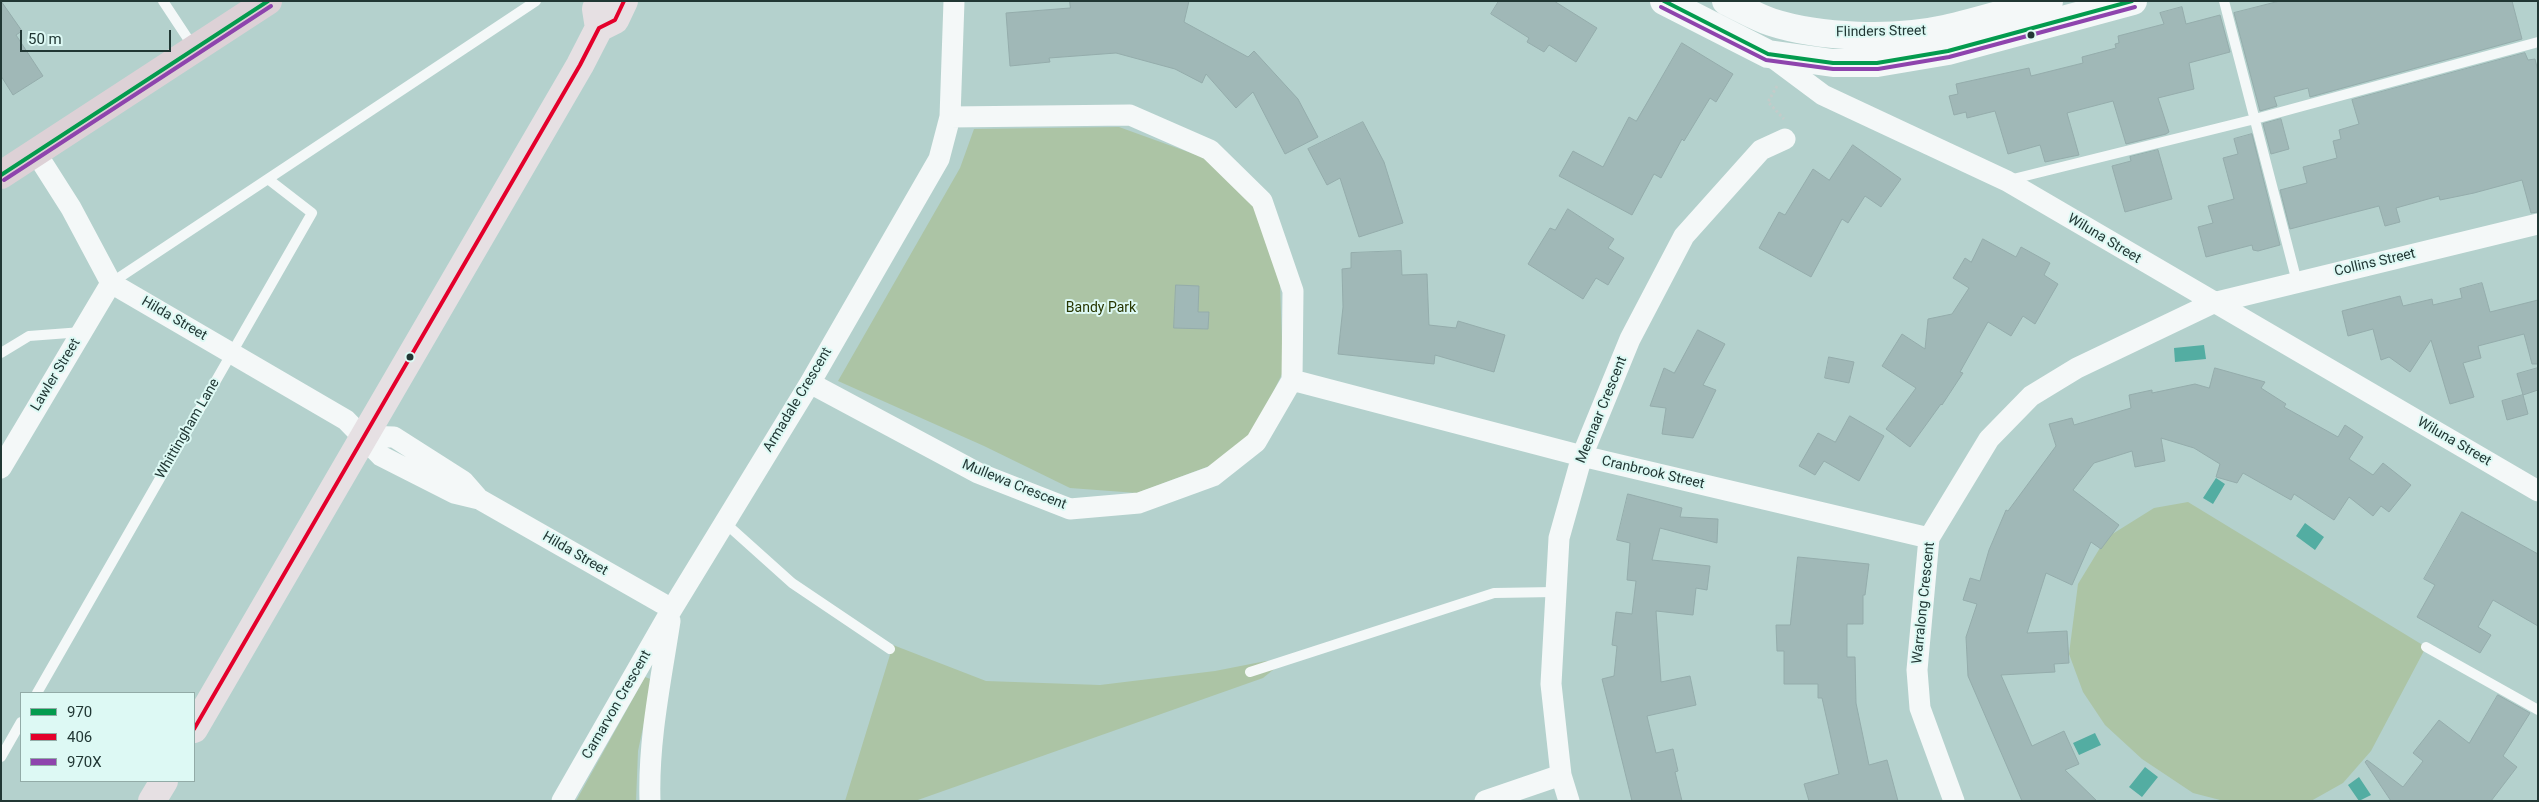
<!DOCTYPE html>
<style>
body{margin:0}
#map{position:relative;width:2539px;height:802px;overflow:hidden;background:#b4d1cd;font-family:Roboto,sans-serif}
canvas{display:block}
.frame{position:absolute;inset:0;border:2px solid #213734;pointer-events:none}
.legend{position:absolute;left:20px;top:692px;width:175px;height:90px;box-sizing:border-box;background:#ddf9f4;border:1px solid #92aba7;margin:0;padding:6px 9px;list-style:none;font-size:15px;color:#213734}
.legend li{display:flex;align-items:center;gap:10px;height:25px}
.legend b{width:25px;border:1px solid #92aba7}
.scale{position:absolute;left:20px;top:30px;width:151px;height:22px;box-sizing:border-box;border:2px solid #213734;border-top:0;padding-left:6px;font-size:15px;line-height:18px;white-space:nowrap;color:#213734;-webkit-text-stroke:4px #ddf9f4;paint-order:stroke}
</style>
<div id="map">
<canvas width="2539" height="802"></canvas>
<div class="frame"></div>
<ul class="legend">
<li><b style="height:6px;background:#039b4e"></b>970</li>
<li><b style="height:6px;background:#e4002b"></b>406</li>
<li><b style="height:6px;background:#8e44ad"></b>970X</li>
</ul>
<div class="scale">50 m</div>
</div>
<script>
const ctx = document.querySelector('canvas').getContext('2d');
ctx.lineJoin = 'round';
function fill(path, color) {
  ctx.fillStyle = color;
  ctx.fill(path, 'evenodd');
}
function trace(path, color, width, dash) {
  ctx.strokeStyle = color;
  ctx.lineWidth = width;
  ctx.lineCap = dash ? 'butt' : 'round';
  ctx.setLineDash(dash || []);
  ctx.stroke(path);
}
function write(font, color, halo, rows, align = 'center') {
  ctx.font = font + ' Roboto,sans-serif';
  ctx.lineWidth = 4;
  ctx.setLineDash([]);
  ctx.textBaseline = 'middle';
  ctx.strokeStyle = halo;
  ctx.fillStyle = color;
  for (const [text, x, y, turn = 0] of rows) {
    ctx.save();
    ctx.translate(x, y);
    ctx.rotate((+turn || 0) * Math.PI / 180);
    ctx.textAlign = isNaN(turn) ? turn : align;
    if (halo) ctx.strokeText(text, 0, 0);
    ctx.fillText(text, 0, 0);
    ctx.restore();
  }
}
fill(new Path2D(`
 M1119,127L1202,157L1252,201L1280,284L1283,372L1254,431L1212,465L1137,493L1070,488L984,446L838,381L960,168L974,129Z
 M2188,502L2426,647L2371,751L2343,783L2311,801H2224L2193,793L2142,759L2105,725L2083,692L2069,654L2078,584L2106,538L2154,508Z
 M893,645L986,681L1100,685L1215,671L1266,661L1283,662L1263,678L915,801H845Z
 M645,677L653,680L638,751L636,801H576Z`), '#acc4a5');
fill(new Path2D(`
 M2204,345L2206,359L2175,362L2174,348Z
 M2216,478L2225,484L2213,504L2203,498Z
 M2305,523L2324,537L2315,550L2296,536Z
 M2095,733L2101,745L2079,755L2073,743Z
 M2145,767L2158,777L2142,797L2129,787Z
 M2359,777L2371,795L2359,801L2348,785Z`), '#53ada2');
const building = new Path2D(`
 M1,1L22,31L16,35L43,76L13,95L1,76Z
 M1070,1H1189L1184,22L1248,57L1254,51L1298,99L1318,137L1285,154L1253,92L1236,108L1206,74L1202,83L1175,69L1116,53L1049,58L1050,62L1010,66L1006,13L1070,8Z
 M1499,1H1554L1597,28L1576,62L1549,45L1544,52L1527,42L1529,38L1491,14Z
 M2280,1H2512L2522,39L2310,97L2308,88L2274,97L2277,106L2260,111L2234,13Z
 M2182,7L2186,24L2220,15L2230,52L2189,63L2194,89L2158,98L2169,132L2166,134L2126,144L2113,101L2067,113L2079,155L2045,162L2040,145L2008,154L1995,111L1967,118L1966,112L1954,115L1949,96L1958,94L1956,84L2029,68L2031,76L2083,63L2082,57L2116,48L2115,44L2119,43L2118,36L2164,24L2160,13Z
 M1682,43L1733,74L1716,102L1710,98L1684,141L1682,139L1661,178L1654,174L1632,215L1559,176L1573,151L1603,167L1629,117L1636,121Z
 M2525,53L2528,60L2535,59L2538,71V212L2531,213L2522,180L2474,193L2440,200L2439,196L2396,208L2400,222L2385,226L2379,206L2290,229L2280,190L2307,183L2303,167L2337,158L2333,141L2341,139L2339,130L2359,124L2352,100Z
 M2281,119L2289,149L2271,154L2263,124Z
 M1363,122L1384,162L1403,223L1359,237L1340,178L1327,185L1308,149Z
 M2252,134L2280,245L2258,251L2253,250L2252,245L2206,257L2198,227L2213,223L2208,206L2234,199L2223,158L2238,154L2234,139Z
 M1853,145L1901,179L1881,207L1865,196L1848,223L1842,219L1811,277L1759,248L1779,212L1785,215L1813,169L1829,180Z
 M2158,150L2172,199L2125,212L2112,166L2131,161L2130,157Z
 M1568,209L1614,239L1608,248L1624,258L1608,285L1596,278L1583,299L1528,264L1550,228L1555,230Z
 M1983,239L2016,257L2021,247L2050,263L2044,275L2058,284L2035,324L2023,316L2011,336L1988,322L1960,372L1963,373L1942,405L1941,404L1910,447L1886,429L1916,388L1882,366L1902,334L1925,349L1928,319L1952,314L1969,288L1953,278L1965,258L1971,262Z
 M1401,251L1402,275L1427,274L1429,325L1456,328L1458,321L1505,335L1494,372L1435,355L1434,364L1338,354L1343,307L1342,269L1351,268V253Z
 M2482,283L2490,312L2538,300V364H2532L2524,334L2478,346L2481,358L2463,363L2474,397L2450,404L2431,340L2410,372L2389,357L2381,360L2373,329L2348,336L2342,311L2400,296L2403,306L2432,299L2433,305L2462,298L2460,289Z
 M1176,285L1199,286L1198,312H1209L1208,329L1174,328Z
 M1698,330L1725,344L1703,385L1716,390L1693,438L1662,434L1666,408L1650,406L1664,368L1674,373Z
 M1829,357L1854,362L1849,383L1825,378Z
 M2215,368L2265,382L2261,388L2286,404L2284,407L2338,437L2345,425L2363,437L2349,459L2373,475L2383,463L2411,485L2389,512L2381,506L2373,516L2349,497L2334,520L2294,494L2291,500L2243,473L2237,483L2216,477L2220,464L2194,448L2161,438L2165,461L2135,467L2132,451L2094,463L2073,490L2119,525L2101,549L2091,542L2072,585L2046,573L2027,633L2067,631L2069,663L2054,664L2055,672L2001,675L2032,746L2064,731L2079,764L2065,770L2097,801H2022L1968,676L1966,637L1977,604L1963,600L1970,578L1980,581L1989,550L2006,510L2008,511L2056,446L2049,424L2072,418L2074,425L2131,408L2129,395L2152,390V393L2195,384L2209,388Z
 M2538,368V390L2523,395L2517,374Z
 M2523,395L2528,414L2507,420L2502,401Z
 M1850,416L1884,436L1859,481L1824,461L1815,475L1799,466L1818,433L1835,442Z
 M1628,494L1682,508L1680,517L1718,519L1717,543L1660,528L1652,560L1710,566L1707,590L1696,588L1693,615L1656,611L1661,682L1690,676L1696,705L1647,716L1656,753L1673,749L1678,771L1675,772L1682,801H1632L1602,679L1614,676L1617,646L1612,645L1616,612L1632,614L1636,581L1627,580L1630,543L1617,540Z
 M2462,512L2538,554V626L2493,600L2478,627L2491,635L2480,653L2417,617L2435,585L2424,579Z
 M1798,557L1869,564L1865,595H1863V624H1847V657H1855L1856,703L1869,765L1887,760L1898,801H1809L1804,784L1839,774L1822,698H1818V684H1784V651H1777L1776,625H1790Z
 M2498,695L2530,713L2503,756L2517,767L2491,801H2391L2365,762L2367,760L2403,787L2423,761L2413,753L2439,720L2469,743Z`);
fill(building, '#a0b8b7');
trace(building, '#94acab', 1);
trace(new Path2D(`
 M1777,86L1768,102L1784,119`), '#c3ccca', 3, [2.5, 2.5]);
trace(new Path2D(`
 M163,1L194,48
 M2224,1L2297,282
 M2009,180L2255,119L2538,42
 M111,283L536,1
 M1,353L29,336L82,332
 M724,522L792,583L890,649
 M2426,647L2538,710
 M1250,672L1494,593L1555,592
 M37,693L312,213L268,179
 M1,757L21,722`), '#f4f8f8', 10);
trace(new Path2D(`
 M1768,54L1823,95L2007,181L2538,491
 M36,153L71,208L111,283L346,420L381,456L454,493L479,499L672,609
 M1292,380L1582,456L1929,538
 M810,383L978,473L1070,509L1139,503L1213,476L1256,442L1292,380L1293,291L1262,201L1210,150L1130,115L950,117
 M362,436L394,437L463,481L477,497
 M1,468L111,283
 M562,801L672,609L810,383L939,159L950,117L954,1
 M650,801C648,741 661,680 670,621
 M1485,801L1561,775
 M1569,801L1561,775L1551,684L1559,538L1582,456L1630,339L1684,236L1761,150L1785,139
 M1954,801L1920,708L1917,670L1929,538L1989,439L2031,396L2077,368L2213,303L2538,224`), '#f4f8f8', 21);
trace(new Path2D(`
 M1664,1L1768,54L1833,63H1877L1948,51L2133,1
 M1726,1C1741,8 1756,17 1771,22C1820,38 1895,40 1945,29C1980,21 2014,10 2049,1`), '#f4f8f8', 28);
trace(new Path2D(`
 M599,28L615,20L624,1
 M194,729L580,65L599,28L596,9L599,1
 M152,801L164,781`), '#e6e0e3', 28);
trace(new Path2D(`
 M1,175L268,1`), '#ddd1d6', 28);
trace(new Path2D(`
 M1664,1L1768,54L1833,63H1877L1948,51L2132,1
 M1,175L268,1`), '#039b4e', 4);
trace(new Path2D(`
 M194,729L580,65L599,28L615,20L624,1`), '#e4002b', 4);
trace(new Path2D(`
 M1661,7L1766,60L1833,69H1878L1949,57L2135,7
 M4,180L271,6`), '#8e44ad', 4);
for (const [x, y, r, color] of [
 [2031,35,4.5,"#213734"],
 [410,357,4.5,"#213734"]
]) {
  const dot = new Path2D();
  dot.arc(x, y, r, 0, 2 * Math.PI);
  ctx.fillStyle = color;
  ctx.fill(dot);
  trace(dot, '#ddf9f4', 2);
}
write('14px', '#213734', '#ddf9f4', [
 ["Flinders Street",1881,32,-1],
 ["Wiluna Street",2104,239,31],
 ["Collins Street",2375,263,-13],
 ["Hilda Street",174,319,30],
 ["Lawler Street",56,375,-59],
 ["Armadale Crescent",798,400,-59],
 ["Meenaar Crescent",1602,410,-68],
 ["Whittingham Lane",188,429,-60],
 ["Wiluna Street",2454,442,30],
 ["Cranbrook Street",1653,473,13],
 ["Mullewa Crescent",1014,485,22],
 ["Hilda Street",575,554,30],
 ["Warralong Crescent",1924,603,-84],
 ["Carnarvon Crescent",617,705,-60]
]);
write('14px', '#273600', '#ddf9f4', [
 ["Bandy Park",1101,308]
]);
</script>
